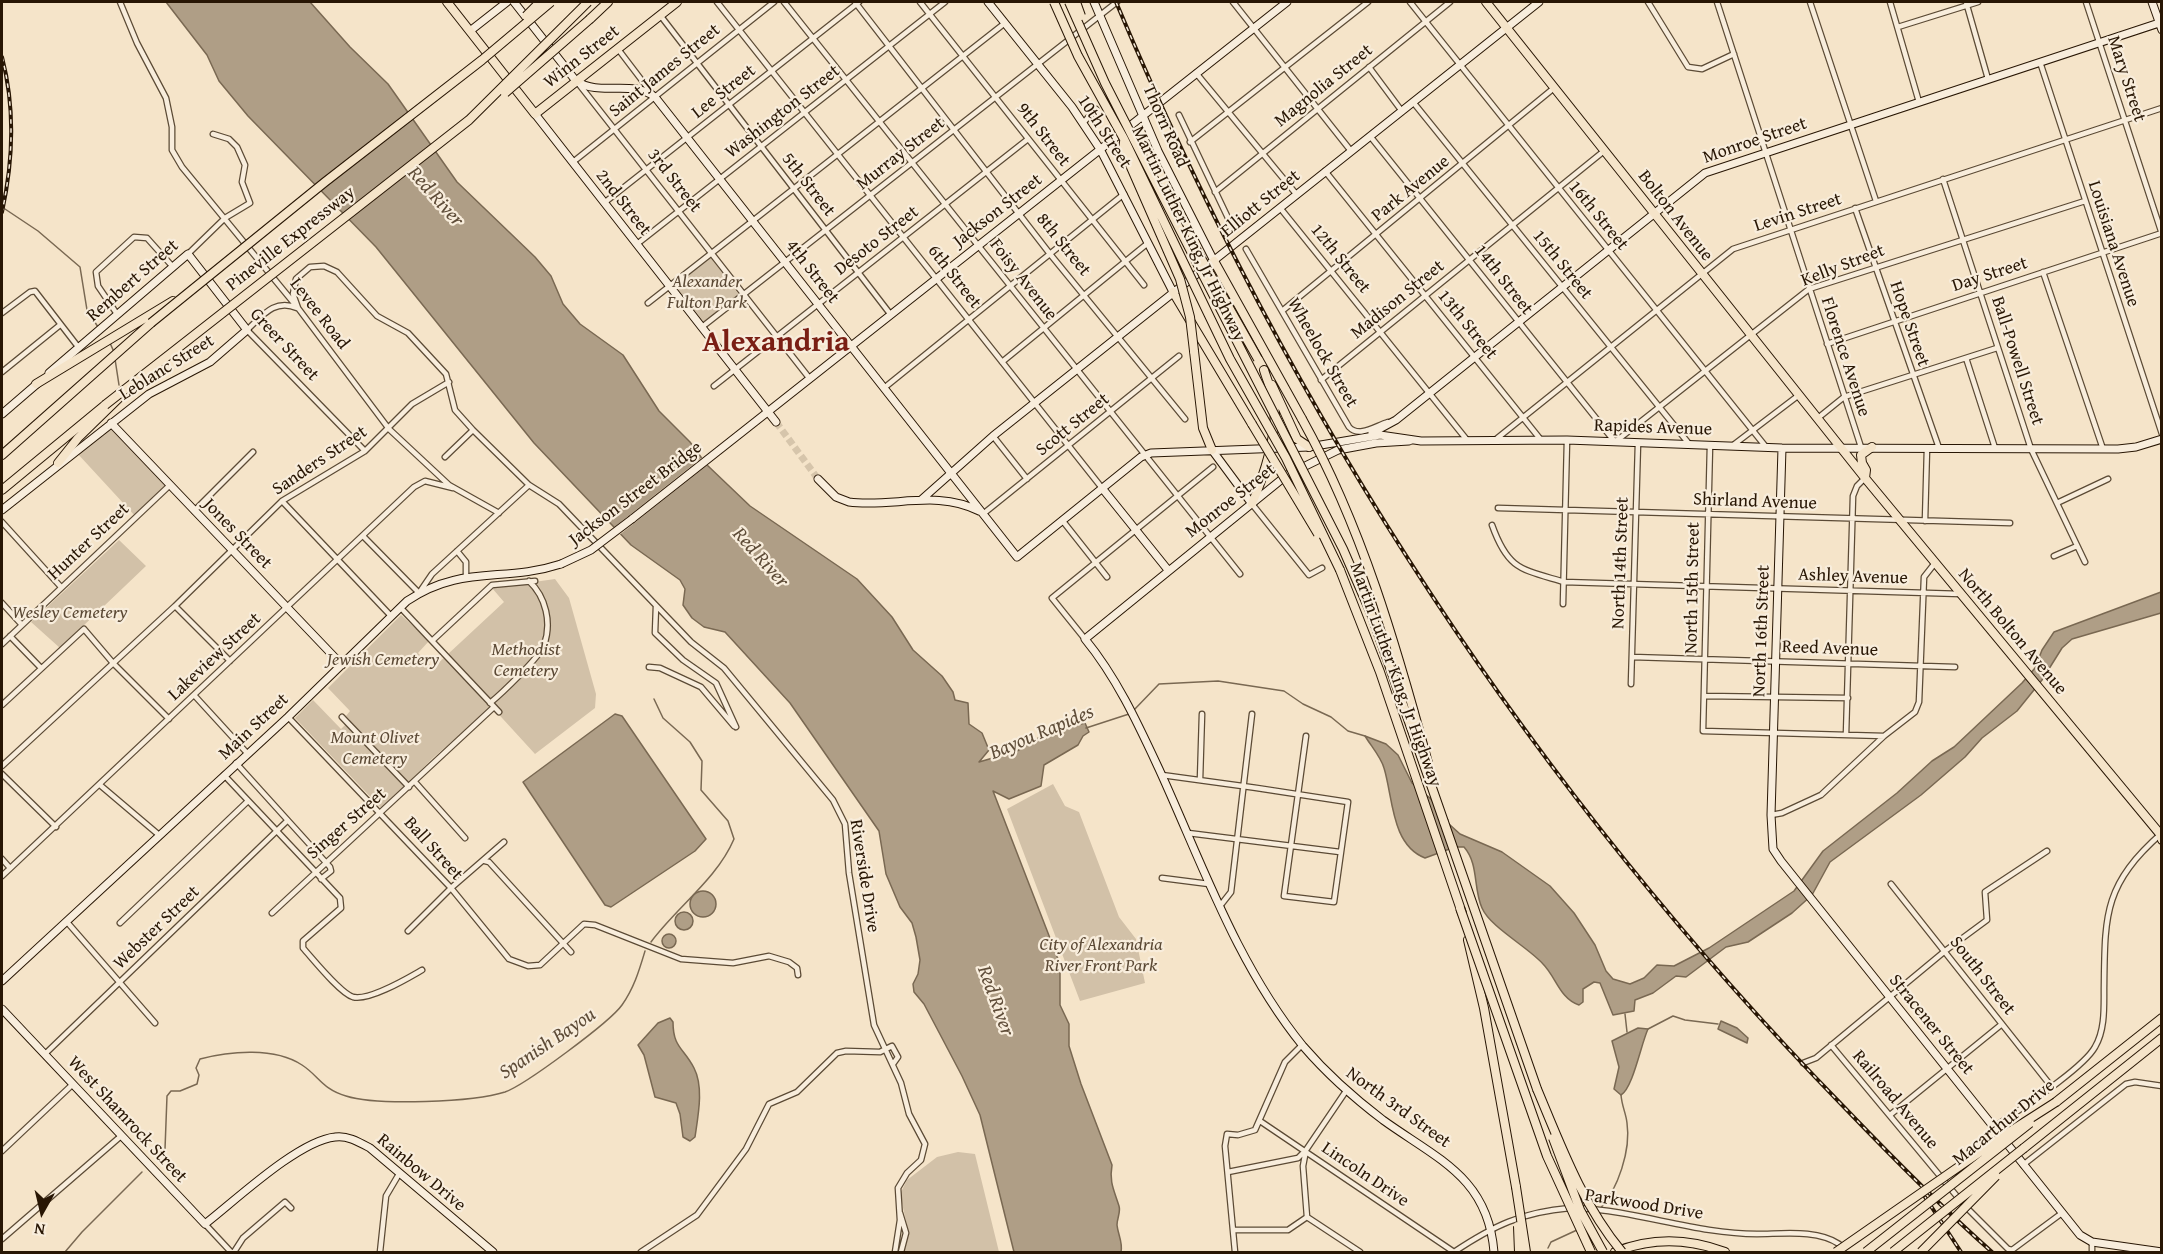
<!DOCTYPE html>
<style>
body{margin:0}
#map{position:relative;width:2163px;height:1254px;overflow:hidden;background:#f5e4c9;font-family:"Gentium Book Plus",serif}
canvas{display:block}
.frame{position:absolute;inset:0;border:3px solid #281604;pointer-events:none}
.north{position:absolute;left:12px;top:1182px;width:60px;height:60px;-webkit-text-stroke:4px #f8eddc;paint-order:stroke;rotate:188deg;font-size:16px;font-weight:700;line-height:24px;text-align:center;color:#281604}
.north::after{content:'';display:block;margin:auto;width:21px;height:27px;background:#281604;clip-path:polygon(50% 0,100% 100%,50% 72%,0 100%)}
</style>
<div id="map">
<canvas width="2163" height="1254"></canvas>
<div class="frame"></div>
<div class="north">N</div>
</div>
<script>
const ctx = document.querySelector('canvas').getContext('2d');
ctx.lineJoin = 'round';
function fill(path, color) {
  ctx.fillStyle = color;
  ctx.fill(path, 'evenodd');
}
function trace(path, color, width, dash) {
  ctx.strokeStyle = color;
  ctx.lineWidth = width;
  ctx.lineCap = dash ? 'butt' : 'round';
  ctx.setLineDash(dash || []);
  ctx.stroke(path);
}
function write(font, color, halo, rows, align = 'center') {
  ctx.font = font + ' "Gentium Book Plus",serif';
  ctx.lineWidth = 4.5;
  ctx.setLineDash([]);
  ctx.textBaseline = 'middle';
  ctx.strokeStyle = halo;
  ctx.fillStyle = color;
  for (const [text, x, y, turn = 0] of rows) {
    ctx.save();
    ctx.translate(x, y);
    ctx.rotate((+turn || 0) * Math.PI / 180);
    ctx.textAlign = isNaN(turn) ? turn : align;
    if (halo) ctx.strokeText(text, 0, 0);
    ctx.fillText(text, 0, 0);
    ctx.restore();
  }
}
fill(new Path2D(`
 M710,257L740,296L702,327L673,288Z
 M111,427L165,485L136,517L77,453Z
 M119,540L146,566L60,648L31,622Z
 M555,579L569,598L596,694L595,708L535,754L492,707L434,757L382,809L295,718L313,700L341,729L350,720L346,716L350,711L328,688L401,615L429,641L418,653L433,668L504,602L492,588Z
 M1053,784L1065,806L1079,812L1119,917L1136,939L1145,983L1080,1001L1007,809Z
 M958,1152L975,1154L999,1252H904L909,1235L900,1194L907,1180L937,1157Z`), '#d2c1a8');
const water = new Path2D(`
 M166,2H310L350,47L388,84L457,182L535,257L551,276L563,304L580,324L623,355L659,411L690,442L706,464L750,506L857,579L892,617L913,650L942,676L953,692L955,700L968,703L969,724L982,733L989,750L979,762L1017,751L1065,722L1077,725L1085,723L1089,732L1083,736L1078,745L1044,765L1041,786L1009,799L993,791L1060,964V1005L1069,1024V1046L1081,1084L1112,1165C1109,1182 1114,1190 1119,1206C1121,1212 1117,1218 1117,1225C1118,1235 1123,1242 1121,1252H1014L980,1115L962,1076L924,1004L914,992L913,984L918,974L920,960L916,937L912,923L900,907L886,874L879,831L790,703L725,632L704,627L692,618L683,605L685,589L680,580L631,545L534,443L376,247L248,116L219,81L207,55Z
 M2161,592V613L2072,639L2062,648L2042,680L2017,711L1982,738L1965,757L1921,795L1830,862L1812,895L1792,913L1748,942L1726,947L1686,977L1676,976L1653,993L1635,1000L1634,1011L1613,1015L1600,983L1594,982L1583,989V1002L1579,1005C1560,999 1556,977 1543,964C1528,947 1490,927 1482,908C1473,888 1479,864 1464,847H1455L1425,858C1391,845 1393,797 1384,768C1381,757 1371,746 1365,736L1386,744L1398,755L1412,783L1431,799L1449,824L1460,834L1502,852L1550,886L1574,913L1595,945L1606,971L1613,979L1630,984L1644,978L1657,965L1674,966L1709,948L1794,891L1823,851L1897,793L1932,761L1954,747L2022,683L2035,668L2042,650L2054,632Z
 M615,714L622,716L706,839L695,851L611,907L605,905L523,782Z
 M690 904a13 13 0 1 1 26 0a13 13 0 1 1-26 0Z
 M675 921a9 9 0 1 1 18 0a9 9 0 1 1-18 0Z
 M662 941a7 7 0 1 1 14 0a7 7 0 1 1-14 0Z
 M670,1018L673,1022C673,1048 684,1048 694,1068C704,1087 698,1116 695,1137L690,1141L683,1137L680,1114L676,1103L655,1097L644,1055L638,1045L658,1023Z
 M1721,1021L1737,1028L1748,1038L1747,1043L1718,1029Z
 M1638,1028L1648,1029C1641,1044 1633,1088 1621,1095L1614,1089L1619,1067L1612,1041Z`);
fill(water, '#af9e86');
trace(water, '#796852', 1.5);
fill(new Path2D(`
 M704,456L710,463L618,536L612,529Z`), '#f5e4c9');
trace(new Path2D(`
 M5,209L38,231L80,267L87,310L98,327
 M110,343L114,352
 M115,359L119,385
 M1133,711L1159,684L1218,681L1284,691L1303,704L1331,717L1348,731L1365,736
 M1086,728L1129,714
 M651,942C677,907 717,879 734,839L728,821L701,790L702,761L690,742L663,718L654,699
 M1625,1014L1627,1032
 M1648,1029L1673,1016L1685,1020L1718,1024
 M160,1156L165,1149L167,1096L171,1091H180L197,1084L199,1075L196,1068L200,1059C230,1051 275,1047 302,1065C319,1076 322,1089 346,1096C377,1106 474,1102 505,1092C525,1085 610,1022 622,1005C634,988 639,971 645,951
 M1600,1209C1618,1189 1631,1150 1627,1123C1626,1113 1622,1107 1621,1095
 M1548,1248L1551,1242L1577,1230
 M65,1252L82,1232L142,1172`), '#796852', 1.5);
trace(new Path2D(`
 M776,422L818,479`), '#d6c5ab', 7, [7, 3.5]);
const street = new Path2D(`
 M120,2L137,43L166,98L172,127V150L182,167L298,308L389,429L449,485L499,513
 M717,2L1102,488
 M784,2L1240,574
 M855,2L1050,254L1185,419
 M920,2L1144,285
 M1233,2L1351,151
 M1410,2L1766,447
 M1648,2L1688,67L1702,69L1734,54
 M1717,2L1861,447
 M1810,2L1876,201
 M1890,2L1919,102
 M1966,2L1988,79
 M2086,2L2162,234
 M660,15L891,315
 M1898,27L1978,2
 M618,49L653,95
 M2040,62L2162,434
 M1369,67L1401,110
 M1196,73L1297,195
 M578,83L810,379
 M1413,102L1690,445
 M1179,115L1229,220
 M1083,123L1096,109
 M1370,136L1615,442L1809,289L2085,201
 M1190,142L1368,2
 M573,162L774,2
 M1325,171L1541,440
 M1943,179L2031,449L2085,562
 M1215,192L1450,2
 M604,203L859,2
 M1855,208L1939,448
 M1281,209L1467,440
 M637,244L945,2
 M1246,249L1349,427C1359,438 1375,426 1388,422
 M188,254L225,218L250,203L242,182L245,165L237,147L229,139L213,134
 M2043,272L2103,449
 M648,303L1005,23
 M297,308C275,298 262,316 247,330L365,451
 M298,308L293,294L296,279L310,267L324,266L337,272L377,316L408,333L446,374L455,410L473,430L529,485L559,504L691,642L724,668L833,800L845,824L849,873L874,1025L901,1083L909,1114L925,1144L921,1160L907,1173L898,1188L900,1220L895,1252
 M1282,311L1554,88
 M2,313L30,292L35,291L79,348
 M117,314L98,286L96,272L134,237L147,238L173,267
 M702,327L1117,2
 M1827,344L2162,233
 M1966,358L1995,448
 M1002,362L1148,243
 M2,372L60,325
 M1321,380L1604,151
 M714,386L1028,139
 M884,388L1124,194
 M1818,418L1844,397L1997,348
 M993,436L1027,479
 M1495,440L1733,249L2162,108
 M1710,445L1703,731L1884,736
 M1732,446L1799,395
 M445,457L473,430
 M282,501L391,616
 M2057,503L2108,479
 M1252,504L1309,575L1322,568
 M1498,508L2010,523
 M194,511L253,452
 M983,514L1179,356
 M1062,520L1107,577
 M1925,521L1927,448
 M2,522L61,587
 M1492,525C1508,570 1521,569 1564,582L1961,594
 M363,536L419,593L432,574L529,485
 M457,551L466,562V577
 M2054,556L2077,546
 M2,603L22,625
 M1563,604L1567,440
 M175,606L230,661
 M656,606L655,633L683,660L716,683L736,727
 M400,607L499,712
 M10,636L41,668
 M1085,639L1052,598L1213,467
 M433,640L492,585L535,581
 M2,644L170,485
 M1632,657L1955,667
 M649,667L660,668L701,687L734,726
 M1631,684L1638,443
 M194,695L247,753
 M1704,696L1848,698
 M490,703C501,694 540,657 544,645C552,623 546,597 529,581
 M2,705L84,629L113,663L169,719
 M288,717L451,888L509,959L528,966L540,965L584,924L595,925L681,959L733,963L769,956L789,962L797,968L798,975
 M342,717L409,787
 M1846,735L1853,496L1857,486L1865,478
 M236,763L330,867L331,871L321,879
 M2,766L175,606L282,501L365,451L412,404L449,382
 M2,774L56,827
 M224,775L340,898L341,908L303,941V948C313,959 340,993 353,997C370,1001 408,978 422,970
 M1162,775C1224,783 1286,792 1348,802L1334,902L1284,896C1291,843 1299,789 1306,736
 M1200,780L1202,714
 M415,782L465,838
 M100,785L159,835
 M1771,815L1782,813L1821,795L1884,736L1915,712L1919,702L1924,577L1935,563
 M1188,833L1340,852
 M2,859L10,868
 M485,861L489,862L571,952
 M2,876L414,487L425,481L453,488
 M1162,878L1209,884
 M1891,884L2051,1086
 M1220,906L1231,892L1252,714
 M272,913L494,707
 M67,922L155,1023
 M120,923L248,801
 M408,931L451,888L504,842
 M1831,1045L1960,1200
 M45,1054L287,821
 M1803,1063L1816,1058L1945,951L1987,920L1985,892L2047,851
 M1890,1115L2002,1024
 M1260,1121L1454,1252
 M1994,1127C2017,1111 2083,1069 2095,1047C2105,1030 2104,1008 2104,989C2105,915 2103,885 2162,833
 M2,1151L73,1084
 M2023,1165L2126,1084L2135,1082L2162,1086
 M1228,1172L1298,1158L1305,1151
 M1965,1206L2008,1249L2012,1250L2062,1213
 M1578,1208C1638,1211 1697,1234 1757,1234C1782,1234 1817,1229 1839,1244
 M900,1213L906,1233L901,1252
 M1307,1217L1303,1166L1306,1150L1346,1091
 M1307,1217L1360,1252
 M205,1224L231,1252
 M1233,1230H1288L1307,1217
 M2,1239L121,1136
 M2092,1242V1252
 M234,1252L243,1238L285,1202L291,1208
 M380,1252L386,1196L399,1174
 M641,1252L697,1215L746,1149L769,1104L797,1092L837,1053L846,1051L880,1052L892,1046L898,1057L893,1064
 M1235,1252L1225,1146L1227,1134L1238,1135L1255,1130L1285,1062L1302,1045
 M1454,1252C1493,1226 1522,1212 1570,1208`);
const secondary = new Path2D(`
 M514,2L576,81C601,97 631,79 655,97L1017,557L1141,457L1151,453L1309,447L1380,435L1421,441L1567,440L1782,448L2118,449L2136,447L2162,439
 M988,2L1072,107L1100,149L1173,292
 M1094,2L1158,151L1214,261
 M2152,2L2162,30
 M470,31L507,2
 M535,114L776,422
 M2,414L38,383
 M111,423L342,665
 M1372,433L1396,420L1705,173L2162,22
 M1409,441L1376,443L1338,450L1287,475L1085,639C1117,678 1138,724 1159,769C1202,863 1237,965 1303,1046C1327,1074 1354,1098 1383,1120C1437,1159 1488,1177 1494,1252
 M1782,448L1771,815L1773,849L1781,861L2080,1235L2092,1242L2162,1252
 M1212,450L1252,504
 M818,479L836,497L849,502C892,508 937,489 979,511
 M1102,488L1168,570
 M921,500L993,436L1539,2
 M2,510L149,394L210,362L247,330L188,254L49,373
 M632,519L1287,2
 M2,981L288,717L407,601C462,564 503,583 561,564
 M2,1009L205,1224C236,1200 298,1141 335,1137C347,1135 359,1142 370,1148L493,1252`);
const primary = new Path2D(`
 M447,2L535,114L677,2
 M1486,2L1865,478L2160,834L2162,840
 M1865,478L1866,470L1862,463L1861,455L1872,447`);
const highway = new Path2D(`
 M590,19L608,2
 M1214,261L1302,419
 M1173,292L1252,424
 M1194,351L1203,428L1212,450
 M36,384L173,301
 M1272,385L1297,439L1309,447
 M2,455L151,323
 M58,463L78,438L119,398
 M2,490L105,405
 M1252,504C1264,475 1278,433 1274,402C1272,391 1267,380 1264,370
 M1340,570L1380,672L1462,913
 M1444,822L1537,1089
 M1468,940L1484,1008L1516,1187
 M2056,1102L2162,1018
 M2024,1148L2162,1038
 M1615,1252C1652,1237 1688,1238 1725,1252`);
trace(street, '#5b4a35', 7);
trace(secondary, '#281604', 9);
trace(primary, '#281604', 10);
trace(highway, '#281604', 10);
trace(street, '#f8eddc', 4.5);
trace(secondary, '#f8eddc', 7);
trace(primary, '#f5e4c9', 8);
trace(highway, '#f5e4c9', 8);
const rail = new Path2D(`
 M1116,2C1290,415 1529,784 1843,1106C1891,1156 1940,1206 1992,1252
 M2,57C15,107 13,162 2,212
 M1925,1197L1961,1252`);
trace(rail, '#281604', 4);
trace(rail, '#f8eddc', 1.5, [4.5]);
const secondaryBridge = new Path2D(`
 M561,564L591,550L632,519`);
const highwayBridge = new Path2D(`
 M1054,2L1078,56L1124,139L1230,359L1286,458L1340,570
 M1069,2L1105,83L1343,549L1372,616L1444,822
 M1076,2L1081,16
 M526,16L540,2
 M505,93L590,19
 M1124,142L1123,149L1180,279L1190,317L1194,351
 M1193,244L1258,359
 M151,323L325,182L482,60L551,2
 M105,405L469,120L588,2
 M1302,419C1362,527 1396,645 1428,763
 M1252,424L1318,534
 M1460,908L1547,1156L1591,1252
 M1537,1089C1561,1146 1582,1204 1622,1252
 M1553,1138L1580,1210L1603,1252
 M1516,1187L1526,1252
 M1518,1226L1519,1252
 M1836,1252L2006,1134L2056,1102
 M1866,1252L2030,1123
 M1893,1252L2024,1148
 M1921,1252L1996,1176`);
trace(secondaryBridge, '#281604', 9, []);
trace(highwayBridge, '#281604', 10, []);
trace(secondaryBridge, '#f8eddc', 7);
trace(highwayBridge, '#f5e4c9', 8);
write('18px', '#281604', '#f8eddc', [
 ["Winn Street",582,57,-38],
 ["Saint James Street",665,71,-39],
 ["Mary Street",2126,79,72],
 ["Magnolia Street",1324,86,-39],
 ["Lee Street",724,92,-38],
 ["Washington Street",783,112,-38],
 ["Thorn Road",1165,126,66],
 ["10th Street",1104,132,57],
 ["9th Street",1043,135,52],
 ["Monroe Street",1755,141,-19],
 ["Murray Street",901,154,-38],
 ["3rd Street",674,181,52],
 ["5th Street",808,185,52],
 ["Park Avenue",1411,189,-39],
 ["2nd Street",623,203,52],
 ["Elliott Street",1261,204,-39],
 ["Jackson Street",998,211,-38],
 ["Levin Street",1798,213,-18],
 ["16th Street",1598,216,51],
 ["Bolton Avenue",1675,216,52],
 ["Martin Luther King, Jr Highway",1188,234,64],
 ["Pineville Expressway",291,239,-38],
 ["Desoto Street",877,241,-38],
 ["Louisiana Avenue",2113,244,72],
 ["8th Street",1063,245,51],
 ["12th Street",1340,259,51],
 ["15th Street",1562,265,51],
 ["Kelly Street",1843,266,-21],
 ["4th Street",812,272,52],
 ["Day Street",1990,275,-18],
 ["6th Street",954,277,52],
 ["Foisy Avenue",1023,280,52],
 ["14th Street",1503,280,52],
 ["Rembert Street",133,281,-41],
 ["Madison Street",1398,300,-39],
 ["Levee Road",319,314,52],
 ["Hope Street",1909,324,71],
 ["13th Street",1467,325,51],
 ["Greer Street",284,345,47],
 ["Wheelock Street",1322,353,60],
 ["Florence Avenue",1845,357,72],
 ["Ball-Powell Street",2017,361,72],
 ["Leblanc Street",167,368,-32],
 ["Scott Street",1073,425,-39],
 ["Rapides Avenue",1653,428,2],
 ["Sanders Street",320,461,-34],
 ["Jackson Street Bridge",636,494,-37],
 ["Monroe Street",1231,501,-38],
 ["Shirland Avenue",1755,502,2],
 ["Jones Street",237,534,46],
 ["Hunter Street",89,542,-43],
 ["North 14th Street",1621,563,-88],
 ["Ashley Avenue",1853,577,2],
 ["North 15th Street",1693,588,-89],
 ["North 16th Street",1762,631,-88],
 ["North Bolton Avenue",2012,632,50],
 ["Reed Avenue",1830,649,2],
 ["Lakeview Street",215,657,-43],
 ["Martin Luther King, Jr Highway",1395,675,70],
 ["Main Street",254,727,-43],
 ["Singer Street",347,824,-41],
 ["Ball Street",433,849,48],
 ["Riverside Drive",864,876,81],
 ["Webster Street",157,928,-44],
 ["South Street",1982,976,52],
 ["Stracener Street",1931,1025,51],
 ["Railroad Avenue",1895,1100,50],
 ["North 3rd Street",1398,1108,36],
 ["West Shamrock Street",127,1120,47],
 ["Macarthur Drive",2004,1123,-39],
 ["Rainbow Drive",421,1173,40],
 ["Lincoln Drive",1365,1175,34],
 ["Parkwood Drive",1644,1205,9]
]);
write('italic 18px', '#5b4935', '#f8eddc', [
 ["Alexander",707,282],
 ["Fulton Park",707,303],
 ["Wesley Cemetery",70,613],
 ["Methodist",526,650],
 ["Cemetery",526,671],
 ["Jewish Cemetery",383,660],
 ["Mount Olivet",375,738],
 ["Cemetery",375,759],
 ["City of Alexandria",1101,945],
 ["River Front Park",1101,966]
]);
write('italic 20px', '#5e4c38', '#f8eddc', [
 ["Red River",435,197,48],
 ["Red River",760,558,48],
 ["Bayou Rapides",1042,733,-23],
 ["Red River",995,1001,70],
 ["Spanish Bayou",548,1044,-34]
]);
write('bold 30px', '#7a1f14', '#f8eddc', [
 ["Alexandria",776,343]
]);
</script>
